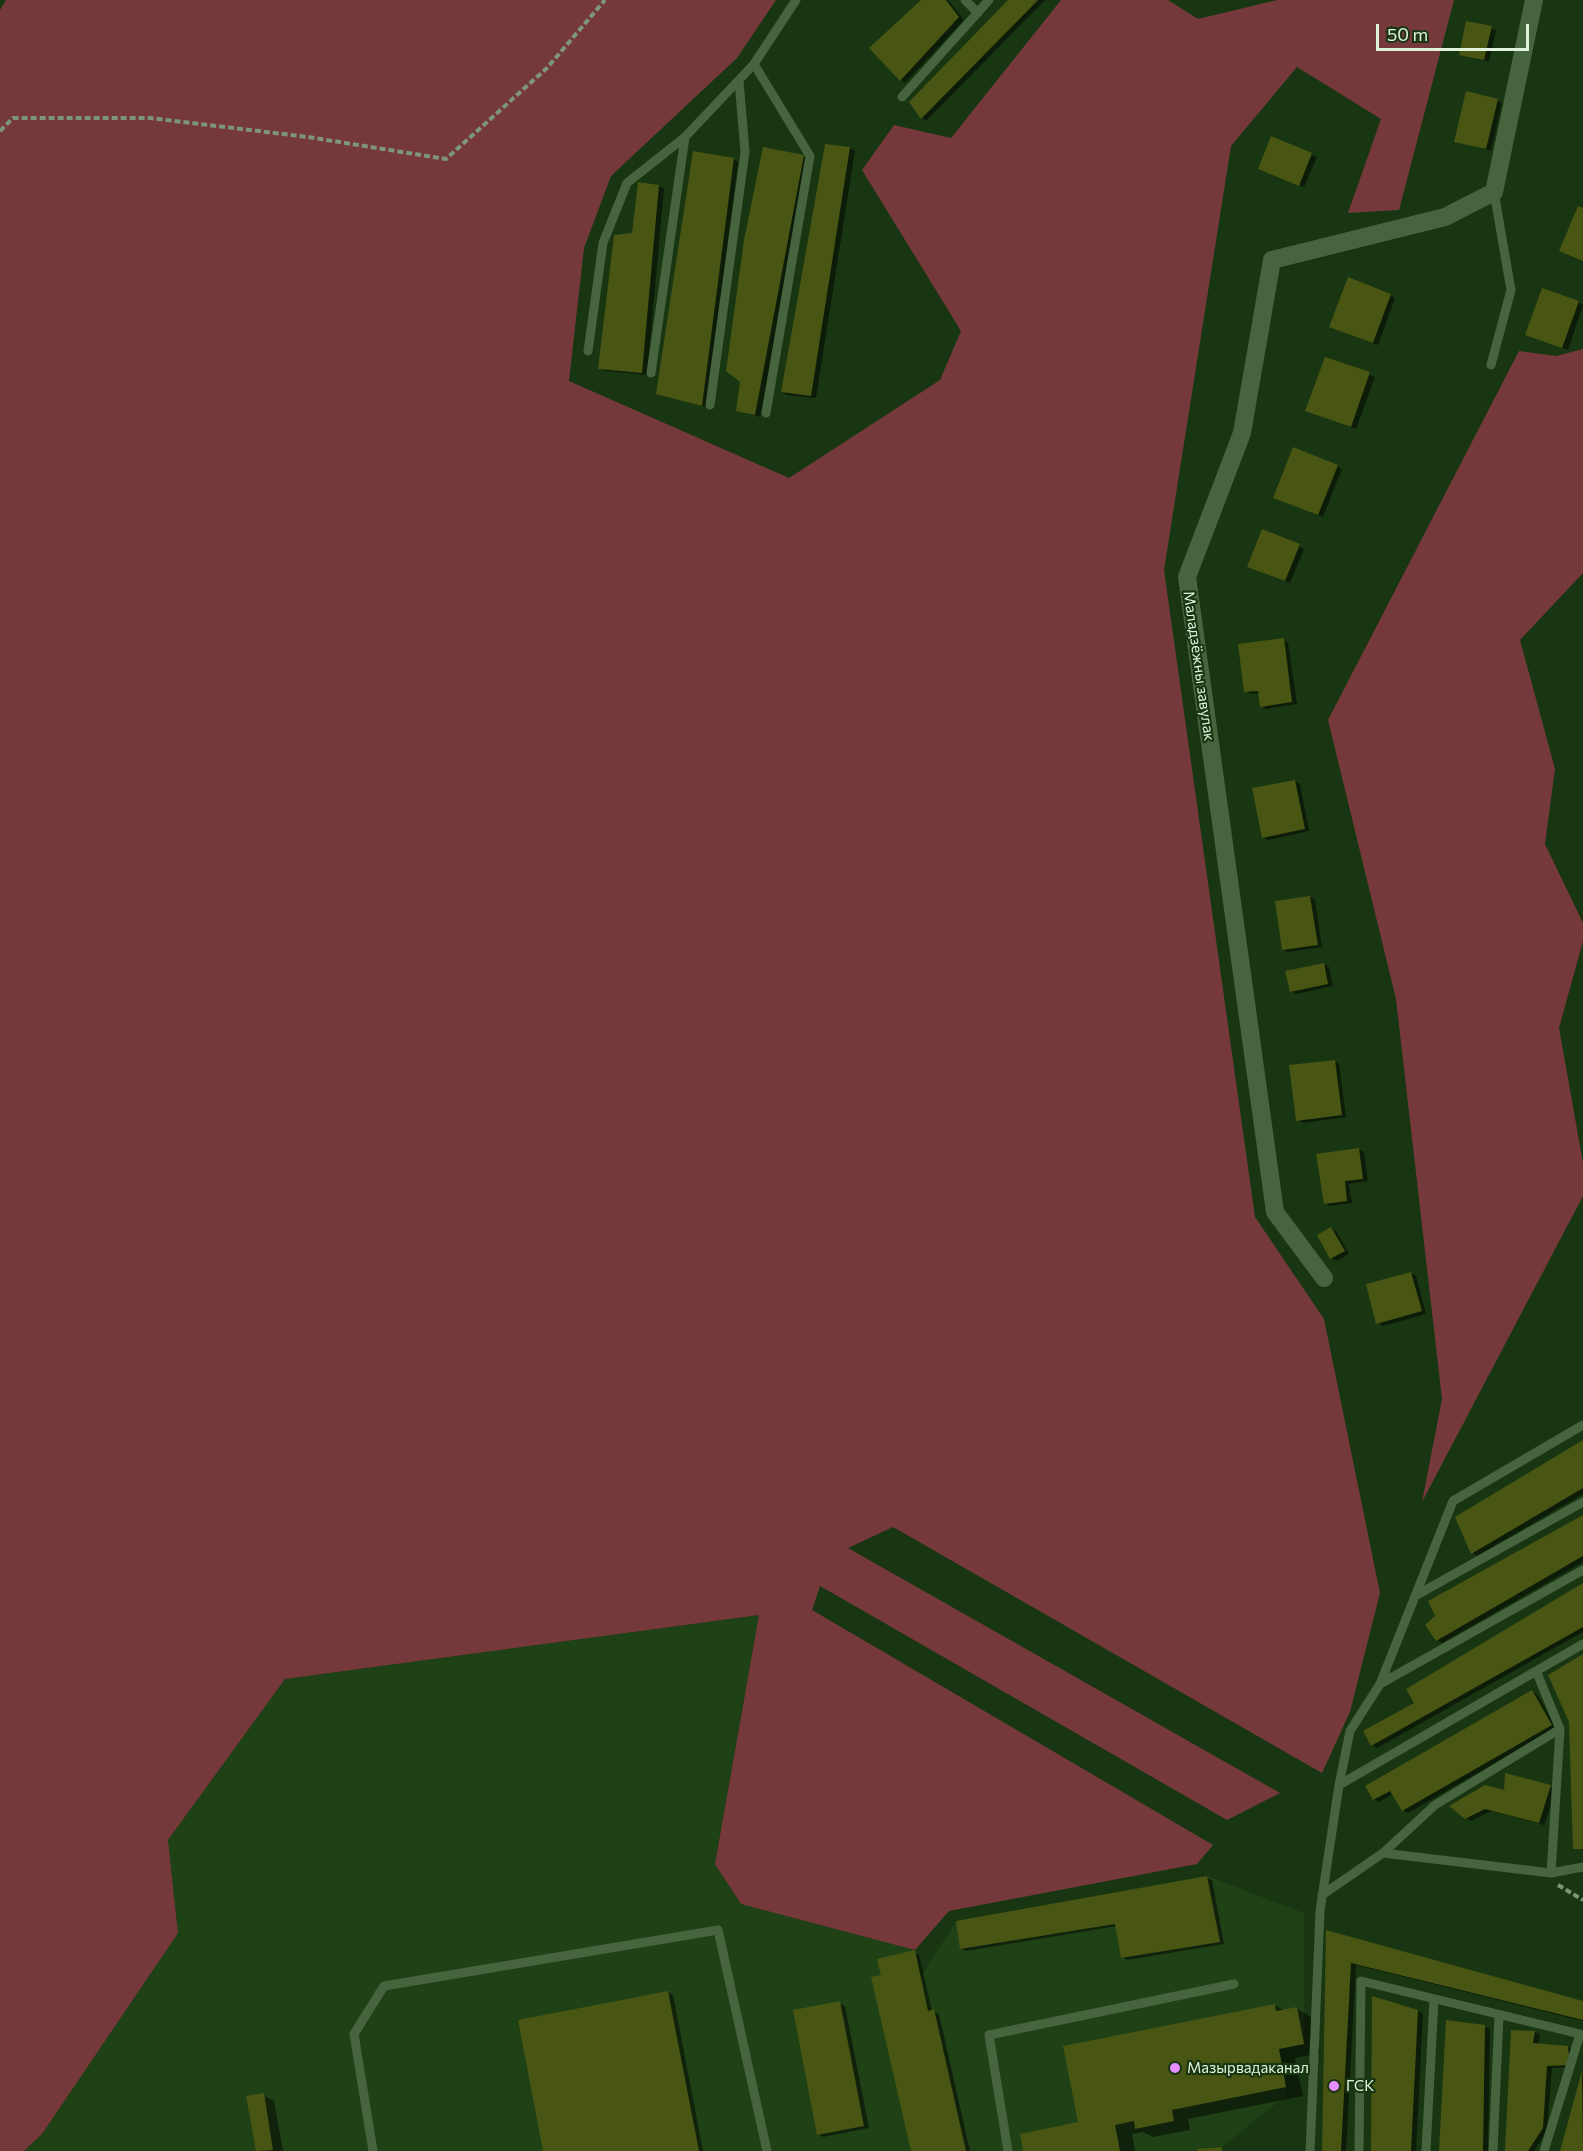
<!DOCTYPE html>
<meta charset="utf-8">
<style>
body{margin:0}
#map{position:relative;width:1583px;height:2151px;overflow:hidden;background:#183611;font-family:Commissioner,sans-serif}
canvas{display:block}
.scale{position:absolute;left:1376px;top:24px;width:153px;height:27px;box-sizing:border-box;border:3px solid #e0f2dc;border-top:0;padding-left:8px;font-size:18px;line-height:21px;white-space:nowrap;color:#e0f2dc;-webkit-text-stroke:4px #183611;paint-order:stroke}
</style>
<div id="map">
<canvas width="1583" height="2151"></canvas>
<div class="scale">50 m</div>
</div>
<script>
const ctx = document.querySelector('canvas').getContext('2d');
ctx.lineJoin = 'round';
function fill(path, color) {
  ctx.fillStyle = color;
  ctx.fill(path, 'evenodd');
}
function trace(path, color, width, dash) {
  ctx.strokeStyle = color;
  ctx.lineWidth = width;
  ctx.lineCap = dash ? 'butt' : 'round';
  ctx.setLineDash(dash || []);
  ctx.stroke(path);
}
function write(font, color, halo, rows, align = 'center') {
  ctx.font = font + ' Commissioner,sans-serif';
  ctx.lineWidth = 4.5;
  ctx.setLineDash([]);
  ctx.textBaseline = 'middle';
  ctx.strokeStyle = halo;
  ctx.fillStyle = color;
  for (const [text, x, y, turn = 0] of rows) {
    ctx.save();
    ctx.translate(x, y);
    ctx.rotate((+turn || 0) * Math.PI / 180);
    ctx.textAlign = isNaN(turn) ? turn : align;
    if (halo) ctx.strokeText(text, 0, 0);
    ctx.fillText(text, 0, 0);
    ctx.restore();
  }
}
fill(new Path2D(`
 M759,1615L715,1864L741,1904L915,1950L921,1977L956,1921L1207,1876L1304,1913V2044L1279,2049L1286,2087L1285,2096L1222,2147L1201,2151H24L42,2134L178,1933L168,1840L285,1679Z`), '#1f4116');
fill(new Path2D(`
 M6,0H776L737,58L611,176L584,248L569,381L789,478L940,380L961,331L862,170L894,125L951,138L1061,0H1168L1198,19L1277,0H1454L1399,210L1348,213L1381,119L1297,67L1231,146L1164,570L1255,1217L1324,1319L1380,1593L1350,1712L1322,1773L893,1527L848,1548L1280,1793L1227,1820L820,1586L812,1610L1213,1845L1197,1864L949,1911L915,1950L741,1904L715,1864L759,1615L285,1679L168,1840L178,1933L42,2134L24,2151H0V10Z
 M1583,349V573L1520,640L1555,769L1545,844L1583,923V941L1559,1028L1583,1163V1196L1422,1502L1442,1399L1396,999L1328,720L1519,351L1556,356Z`), '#76393b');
fill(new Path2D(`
 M924,0H948L964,20L905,83L901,80Z
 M1010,0H1045L926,121L922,118Z
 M1491,28L1496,31L1489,62L1460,54Z
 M1497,100L1502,103L1491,151L1456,141Z
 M1272,138L1317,157L1304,187L1265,171Z
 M764,148L809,159L760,417L738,410Z
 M850,148L855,151L816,398L787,395L782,392Z
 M733,159L738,162L707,407L658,393Z
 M659,186L664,189L647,375L605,371L600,368L634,235Z
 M1390,295L1395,298L1378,345L1336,329Z
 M1578,302L1583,305L1568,350L1532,337Z
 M1326,359L1375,377L1356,429L1312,413Z
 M1337,466L1342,469L1323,517L1280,500Z
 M1299,546L1304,549L1290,583L1254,569Z
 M1283,640L1288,643L1297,704L1266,709L1262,706L1260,693L1251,694L1246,691Z
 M1295,781L1300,784L1309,831L1268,840L1263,837Z
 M1310,897L1315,900L1322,947L1288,952L1283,950Z
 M1324,964L1329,967L1333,986L1296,994L1291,991Z
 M1334,1061L1339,1064L1346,1117L1303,1123L1298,1120Z
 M1359,1149L1364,1152L1368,1181L1349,1184L1352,1203L1330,1206L1325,1203Z
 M1331,1228L1336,1231L1349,1254L1337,1261L1332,1258L1319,1235Z
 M1411,1273L1416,1276L1426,1314L1383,1326L1378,1323Z
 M1583,1441V1494L1477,1556L1472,1553Z
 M1583,1517V1562L1442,1643L1437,1640Z
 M1583,1585V1632L1377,1748L1372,1745L1416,1703Z
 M1532,1691L1537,1694L1556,1728L1408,1813L1403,1810L1393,1794L1379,1802L1374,1799L1367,1786Z
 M1507,1775L1556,1789L1544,1825L1491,1811L1471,1821L1466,1818L1506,1792Z
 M1207,1878L1212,1880L1224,1944L1127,1960L1122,1957L1117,1926L966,1951L961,1948Z
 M1328,1932L1583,2002V2021L1356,1965L1346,2151H1323Z
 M914,1952L919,1955L932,2011L939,2014L970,2151H912L882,1976Z
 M668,1992L673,1995L703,2151H545Z
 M840,2003L845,2006L869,2128L823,2137L818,2134Z
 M1275,2005L1284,2011L1296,2008L1313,2018L1320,2053L1295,2058L1303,2096L1188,2119L1190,2130L1153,2137L1143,2132L1132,2134L1135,2151H1025L1079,2124Z
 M1418,2011L1423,2014L1416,2151H1373Z
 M1485,2027L1490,2029L1488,2151H1440Z
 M1535,2032L1540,2035L1538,2045L1568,2047L1573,2050L1574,2067L1552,2068L1547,2131L1534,2151H1506Z
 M1583,2075V2151H1562Z
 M263,2095L274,2101L283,2151H257L248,2097Z`), '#0007');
fill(new Path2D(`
 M921,0H946L959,17L900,81L869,48Z
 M1008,0H1038L921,119L909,102Z
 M1466,21L1492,26L1484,60L1459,55Z
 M1466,91L1498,99L1486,149L1454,142Z
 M1271,136L1312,153L1299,186L1258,169Z
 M825,144L850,147L811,396L781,392Z
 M763,147L804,155L755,415L736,411L740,382L726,371L744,240Z
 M693,151L734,158L702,406L656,394Z
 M638,182L659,185L642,373L598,369L614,235L632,233Z
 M1578,206L1583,208V261L1559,251Z
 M1348,277L1391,294L1373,343L1329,327Z
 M1542,288L1579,301L1562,348L1525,335Z
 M1325,357L1370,372L1351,427L1305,411Z
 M1293,447L1338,465L1318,515L1273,498Z
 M1262,529L1300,544L1285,581L1247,567Z
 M1284,638L1292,702L1260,707L1258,691L1244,692L1238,644Z
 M1295,780L1305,829L1262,838L1252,788Z
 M1310,896L1318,945L1282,950L1275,901Z
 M1324,963L1328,984L1290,992L1285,971Z
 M1335,1060L1342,1115L1296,1121L1289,1065Z
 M1359,1148L1363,1179L1345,1181L1347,1201L1324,1204L1316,1154Z
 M1331,1227L1345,1251L1330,1259L1317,1235Z
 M1411,1272L1422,1311L1376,1324L1366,1284Z
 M1583,1440V1488L1471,1554L1455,1517Z
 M1583,1515V1556L1436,1641L1425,1625L1435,1616L1428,1601Z
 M1583,1583V1627L1371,1746L1363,1731L1414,1703L1406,1689Z
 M1583,1654V1849H1573L1569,1722L1548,1675Z
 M1532,1690L1552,1725L1402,1811L1390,1791L1373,1800L1365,1786Z
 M1505,1773L1551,1785L1539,1823L1485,1809L1465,1819L1449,1806L1485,1785L1504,1790Z
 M1207,1876L1220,1942L1121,1958L1115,1924L960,1949L956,1921Z
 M1326,1930L1583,2001V2020L1351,1963L1341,2151H1322Z
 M915,1950L928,2011L934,2009L966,2151H911L871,1977L881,1975L877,1959Z
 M668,1991L699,2151H543L518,2020Z
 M1372,1996L1418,2010L1411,2151H1371Z
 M840,2001L864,2126L817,2135L793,2010Z
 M1275,2004L1276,2011L1297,2007L1304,2044L1279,2049L1286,2087L1172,2110L1174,2121L1135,2129L1134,2121L1115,2125L1120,2151H1023L1020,2134L1078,2122L1063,2046Z
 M1446,2020L1485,2025L1483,2151H1439Z
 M1511,2030L1535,2031L1533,2043L1568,2046L1570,2065L1547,2066L1543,2128L1528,2151H1505Z
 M1582,2071L1583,2151H1560Z
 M264,2093L273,2150L256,2151L246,2096Z
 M1222,2147V2151H1198L1197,2149Z`), '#495512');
trace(new Path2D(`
 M0,131L13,118H150L308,137L446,159L547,68L605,0
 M1558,1885L1583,1900`), '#7e9678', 4, [6, 3]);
trace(new Path2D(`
 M965,0L978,13
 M754,64L810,156L766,413
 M902,97L989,0
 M588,351L603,243L627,183L685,137
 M1491,365L1511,290L1494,192
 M651,373L685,137L754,64L796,0
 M710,405L745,152L739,81
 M1415,1596L1583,1502
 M1537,1673L1560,1729L1551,1873
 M1380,1684L1583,1570
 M1339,1785L1350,1731L1380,1684L1453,1501L1583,1425
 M1383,1853L1435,1805L1560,1729
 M1322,1895L1383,1853L1551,1873L1583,1867
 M373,2151L354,2034L384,1986L718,1930L767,2151
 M1008,2151L989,2035L1234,1984
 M1310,2151L1320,1911L1339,1785L1583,1644
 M1359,2151L1361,1981L1580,2034L1544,2151
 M1426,2151L1434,1999
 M1493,2151L1499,2015`), '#46653e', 9);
trace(new Path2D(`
 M1324,1278L1275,1212L1187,577L1242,433L1272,260L1445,217L1494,192L1534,0`), '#46653e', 18);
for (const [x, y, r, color] of [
 [1175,2068,6,"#e98eff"],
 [1334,2086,6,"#e98eff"]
]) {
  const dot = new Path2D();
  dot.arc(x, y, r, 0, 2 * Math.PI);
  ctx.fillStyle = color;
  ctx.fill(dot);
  trace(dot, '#183611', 2);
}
write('15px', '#e0f2dc', '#183611', [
 ["Маладзёжны завулак",1199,666,82]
]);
write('15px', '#e0f2dc', '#183611', [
 ["Мазырвадаканал",1187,2068],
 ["ГСК",1346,2086]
], 'left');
</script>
